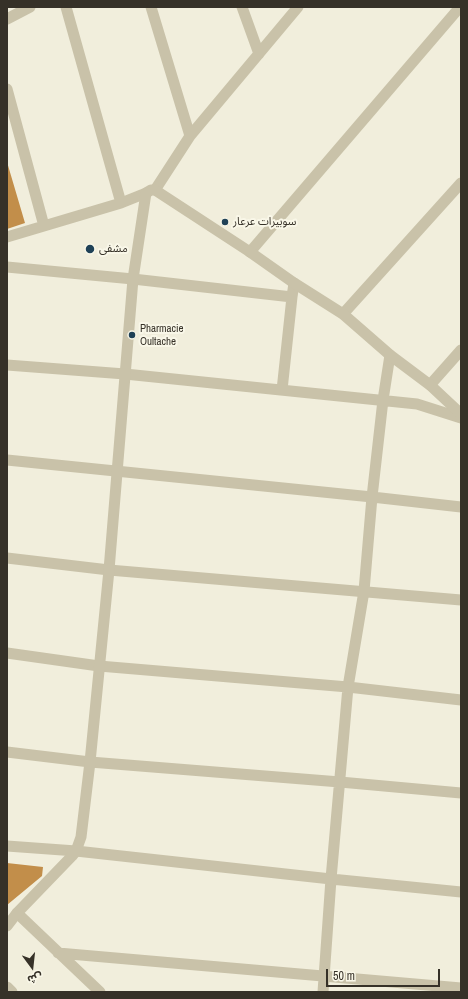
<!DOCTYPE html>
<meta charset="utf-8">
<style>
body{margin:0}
#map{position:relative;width:468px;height:999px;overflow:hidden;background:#f1eedc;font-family:"Archivo Narrow","Noto Sans Arabic",sans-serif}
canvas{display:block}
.frame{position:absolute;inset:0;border:8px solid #363128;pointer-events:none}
.north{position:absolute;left:12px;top:947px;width:40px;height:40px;-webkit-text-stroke:3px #f9f7e8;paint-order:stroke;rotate:165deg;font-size:11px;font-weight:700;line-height:16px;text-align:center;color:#363128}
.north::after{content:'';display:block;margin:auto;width:14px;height:18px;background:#363128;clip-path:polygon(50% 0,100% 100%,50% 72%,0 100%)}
.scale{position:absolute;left:326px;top:969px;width:114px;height:18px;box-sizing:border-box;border:2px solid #363128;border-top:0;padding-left:5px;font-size:12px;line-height:14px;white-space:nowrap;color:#363128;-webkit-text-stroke:3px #f9f7e8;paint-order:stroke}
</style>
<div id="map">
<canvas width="468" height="999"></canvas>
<div class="frame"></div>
<div class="north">ش</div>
<div class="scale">50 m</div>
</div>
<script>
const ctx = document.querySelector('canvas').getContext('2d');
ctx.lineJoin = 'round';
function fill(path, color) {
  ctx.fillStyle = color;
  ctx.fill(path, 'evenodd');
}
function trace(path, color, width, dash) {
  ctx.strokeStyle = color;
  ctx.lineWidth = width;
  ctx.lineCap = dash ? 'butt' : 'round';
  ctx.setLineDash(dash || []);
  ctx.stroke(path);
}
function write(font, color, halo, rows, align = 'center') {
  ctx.font = font + ' "Archivo Narrow","Noto Sans Arabic",sans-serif';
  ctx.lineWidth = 4;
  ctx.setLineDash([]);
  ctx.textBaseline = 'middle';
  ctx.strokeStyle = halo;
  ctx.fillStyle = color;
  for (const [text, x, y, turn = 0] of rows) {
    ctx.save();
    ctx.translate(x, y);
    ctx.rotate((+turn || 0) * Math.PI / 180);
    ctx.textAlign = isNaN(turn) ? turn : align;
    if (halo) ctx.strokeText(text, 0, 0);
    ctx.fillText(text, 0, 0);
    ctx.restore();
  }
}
fill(new Path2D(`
 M7,162L25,223L7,229Z
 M7,863L43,867L42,876L7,905Z`), '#c28e4a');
trace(new Path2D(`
 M66,7L121,203
 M151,7L190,136
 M242,7L259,54
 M7,89L44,226
 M155,190L190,136L298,7
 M7,237L121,203L146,193
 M250,252L460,7
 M7,267L133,279L292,297L294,283
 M343,314L461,183
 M7,365L125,374L417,404L461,418
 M430,385L461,350
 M282,390L292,297
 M7,460L372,497L461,507
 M7,558L109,570L461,600
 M7,653L99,666L348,687L461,700
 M7,752L90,762L340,782L461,793
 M7,846L76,851L331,879L461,892
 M17,913L100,992
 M58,953L461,988
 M7,987L12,992
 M323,992L331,879L348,687L364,591L372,497L383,400L390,355`), '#c9c2a9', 11);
trace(new Path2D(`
 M7,19L30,7
 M7,926L17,913L72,856L76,851L81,837L90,762L109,570L133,279L146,193L151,190H155L250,252L294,283L343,314L390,355L430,385L461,414`), '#c9c2a9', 11);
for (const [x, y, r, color] of [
 [225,222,4,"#1f4156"],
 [90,249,5,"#1f4156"],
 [132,335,4,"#1f4156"]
]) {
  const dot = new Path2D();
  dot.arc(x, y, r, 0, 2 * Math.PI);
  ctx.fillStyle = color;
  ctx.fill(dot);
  trace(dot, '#f9f7e8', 1.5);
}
write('11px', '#363128', '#f9f7e8', [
 ["سوبيرات عرعار",233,222],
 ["مشفى",99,249],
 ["Pharmacie",140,329],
 ["Oultache",140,342]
], 'left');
</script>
